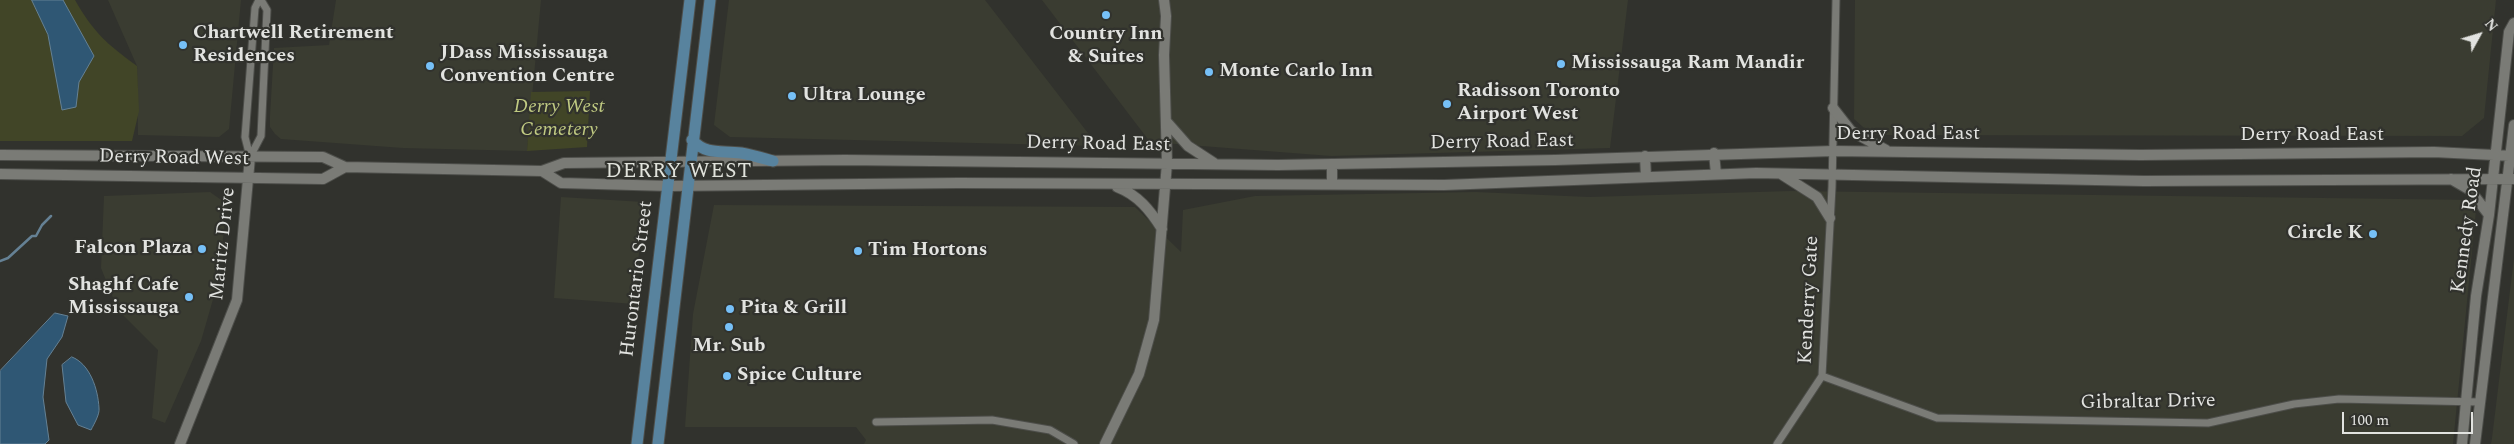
<!DOCTYPE html>
<style>
body{margin:0}
#map{position:relative;width:2514px;height:444px;overflow:hidden;background:#31322d;font-family:Spectral,serif}
canvas{display:block}
.north{position:absolute;left:2454px;top:10px;width:50px;height:50px;-webkit-text-stroke:4px #31322d;paint-order:stroke;rotate:51deg;font-size:14px;font-weight:700;line-height:20px;text-align:center;color:#e2e3e0}
.north::after{content:'';display:block;margin:auto;width:18px;height:22px;background:#e2e3e0;clip-path:polygon(50% 0,100% 100%,50% 72%,0 100%)}
.scale{position:absolute;left:2342px;top:412px;width:131px;height:22px;box-sizing:border-box;border:2px solid #e2e3e0;border-top:0;padding-left:6px;font-size:15px;line-height:18px;white-space:nowrap;color:#e2e3e0;-webkit-text-stroke:4px #31322d;paint-order:stroke}
</style>
<div id="map">
<canvas width="2514" height="444"></canvas>
<div class="north">N</div>
<div class="scale">100 m</div>
</div>
<script>
const ctx = document.querySelector('canvas').getContext('2d');
ctx.lineJoin = 'round';
function fill(path, color) {
  ctx.fillStyle = color;
  ctx.fill(path, 'evenodd');
}
function trace(path, color, width, dash) {
  ctx.strokeStyle = color;
  ctx.lineWidth = width;
  ctx.lineCap = dash ? 'butt' : 'round';
  ctx.setLineDash(dash || []);
  ctx.stroke(path);
}
function write(font, color, halo, rows, align = 'center') {
  ctx.font = font + ' Spectral,serif';
  ctx.lineWidth = 4.5;
  ctx.setLineDash([]);
  ctx.textBaseline = 'middle';
  ctx.strokeStyle = halo;
  ctx.fillStyle = color;
  for (const [text, x, y, turn = 0] of rows) {
    ctx.save();
    ctx.translate(x, y);
    ctx.rotate((+turn || 0) * Math.PI / 180);
    ctx.textAlign = isNaN(turn) ? turn : align;
    if (halo) ctx.strokeText(text, 0, 0);
    ctx.fillText(text, 0, 0);
    ctx.restore();
  }
}
fill(new Path2D(`
 M108,0H241L229,129L219,137L138,135L137,66Z
 M336,0H541L527,151L403,148L281,139L275,134L270,127V116L274,48L329,45Z
 M729,0H985L1098,146L730,137L714,125Z
 M1042,0H1628L1610,148L1331,156L1150,142Z
 M1855,0H2496L2484,118L2462,136L1872,135L1854,119Z
 M1791,191L2477,200L2453,444H864L866,440L856,427H685L693,314L714,205L1135,207L1181,252L1183,210L1255,196L1476,192L1589,197Z
 M210,192L227,204L218,282L201,341L165,423L152,418L158,350L118,310L101,268L104,196Z
 M561,197L644,202L634,304L554,298Z
 M2514,258V444H2491L2492,438Z`), '#3a3c31');
fill(new Path2D(`
 M0,0H75C94,33 107,44 137,66L139,111L132,141H0Z
 M590,91L587,147L527,151L531,92Z`), '#414527');
const water = new Path2D(`
 M32,0H63L94,56L79,82L76,107L62,110L48,35Z
 M55,313L68,316L62,337L47,359L43,397L49,440L45,444H0V371Z
 M72,357C90,364 98,389 99,408C100,414 94,424 91,430L78,425L66,402L62,365Z`);
fill(water, '#2f5774');
trace(water, '#658194', 1);
trace(new Path2D(`
 M0,261L8,258L32,236H36L42,225L51,216`), '#658194', 2.5);
const street = new Path2D(`
 M250,157L261,136L267,10L261,0
 M250,157L245,137L255,8L259,0
 M1822,376L1937,418L2208,423L2294,404L2339,399L2480,402
 M876,422L992,420L1050,430L1074,444
 M1777,444L1822,376L1832,187L1836,0`);
const secondary = new Path2D(`
 M1833,108L1851,131L1886,150
 M1166,121L1188,146L1214,163
 M1714,153L1716,174
 M0,155L323,157L345,167L542,171L564,163L845,160L1278,165L1555,160L1833,151L2141,155L2434,152L2514,156
 M1645,156L1646,177
 M542,171L561,183L669,186L958,183L1444,185L1756,173L2144,181L2514,179
 M0,174L323,179L345,167
 M1781,174L1817,197L1830,218
 M2451,179L2470,190L2489,215
 M1332,184V164
 M1117,187C1138,195 1150,210 1162,229
 M180,444L237,300L250,157
 M1105,444L1139,374L1154,320L1167,163L1164,55L1166,16L1164,0
 M2462,444L2476,296L2489,215L2509,32L2514,23
 M2475,444L2514,125`);
const primary = new Path2D(`
 M692,140C707,156 722,150 741,153C752,155 762,158 773,161
 M637,444L690,0
 M658,444L710,0`);
trace(street, '#4d4e4a', 9);
trace(secondary, '#4d4e4a', 12);
trace(primary, '#4d4e4a', 13);
trace(street, '#7a7b76', 7);
trace(secondary, '#7a7b76', 10);
trace(primary, '#58839e', 11);
for (const [x, y, r, color] of [
 [1106,15,5,"#76c0f7"],
 [183,45,5,"#76c0f7"],
 [1561,64,5,"#76c0f7"],
 [430,66,5,"#76c0f7"],
 [1209,72,5,"#76c0f7"],
 [792,96,5,"#76c0f7"],
 [1447,104,5,"#76c0f7"],
 [2373,234,5,"#76c0f7"],
 [202,249,5,"#76c0f7"],
 [858,251,5,"#76c0f7"],
 [189,297,5,"#76c0f7"],
 [730,309,5,"#76c0f7"],
 [729,327,5,"#76c0f7"],
 [727,376,5,"#76c0f7"]
]) {
  const dot = new Path2D();
  dot.arc(x, y, r, 0, 2 * Math.PI);
  ctx.fillStyle = color;
  ctx.fill(dot);
  trace(dot, '#31322d', 2);
}
write('bold 20px', '#e2e3e0', '#31322d', [
 ["Chartwell Retirement",193,34],
 ["Residences",193,57],
 ["Country Inn",1106,35,"center"],
 ["& Suites",1106,58,"center"],
 ["JDass Mississauga",440,54],
 ["Convention Centre",440,77],
 ["Mississauga Ram Mandir",1571,64],
 ["Monte Carlo Inn",1219,72],
 ["Radisson Toronto",1457,92],
 ["Airport West",1457,115],
 ["Ultra Lounge",802,96],
 ["Circle K",2363,234,"right"],
 ["Falcon Plaza",192,249,"right"],
 ["Tim Hortons",868,251],
 ["Shaghf Cafe",179,286,"right"],
 ["Mississauga",179,309,"right"],
 ["Pita & Grill",740,309],
 ["Mr. Sub",729,347,"center"],
 ["Spice Culture",737,376]
], 'left');
write('italic 20px', '#c1cb82', '#31322d', [
 ["Derry West",559,108],
 ["Cemetery",559,131]
]);
write('20px', '#e2e3e0', '#31322d', [
 ["Derry Road East",1908,135],
 ["Derry Road East",2312,136],
 ["Derry Road East",1502,143,-1],
 ["Derry Road East",1098,145,1],
 ["Derry Road West",174,159,1],
 ["Kennedy Road",2468,230,-82],
 ["Maritz Drive",224,244,-84],
 ["Hurontario Street",638,279,-83],
 ["Kenderry Gate",1810,300,-87],
 ["Gibraltar Drive",2148,403,-1]
]);
ctx.letterSpacing = '1px';
write('21px', '#e1e3dc', '#31322d', [
 ["DERRY WEST",679,173]
]);
ctx.letterSpacing = '0px';
</script>
